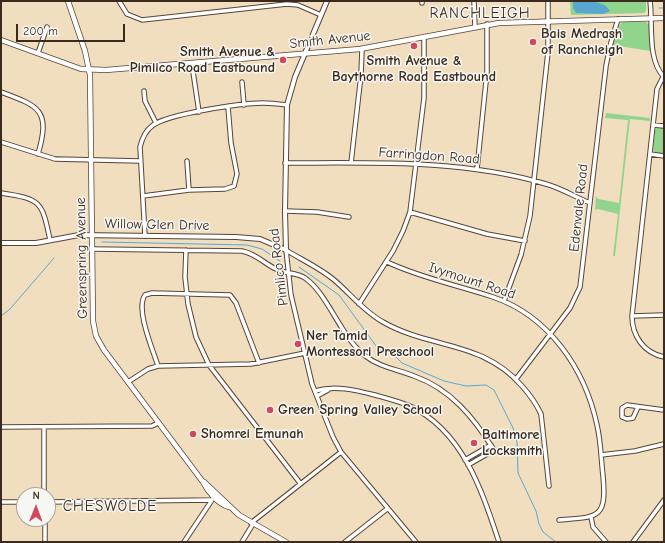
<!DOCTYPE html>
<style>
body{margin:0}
#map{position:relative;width:665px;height:543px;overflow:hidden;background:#f1debf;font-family:"Comic Neue",sans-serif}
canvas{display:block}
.frame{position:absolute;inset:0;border:2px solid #3b2a1e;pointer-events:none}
.north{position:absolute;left:16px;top:487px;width:40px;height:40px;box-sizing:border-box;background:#f6f6f2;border:1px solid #aba49d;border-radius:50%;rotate:1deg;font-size:11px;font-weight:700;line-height:16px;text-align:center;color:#3b2a1e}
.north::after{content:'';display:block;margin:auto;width:14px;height:18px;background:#d1495b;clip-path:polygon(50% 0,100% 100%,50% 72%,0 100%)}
.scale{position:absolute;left:16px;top:24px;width:109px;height:18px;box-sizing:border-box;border:2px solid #3b2a1e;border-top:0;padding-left:5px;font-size:12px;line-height:14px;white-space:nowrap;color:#3b2a1e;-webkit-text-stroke:3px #f6f6f2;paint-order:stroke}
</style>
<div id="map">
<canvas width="665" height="543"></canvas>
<div class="frame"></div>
<div class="north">N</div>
<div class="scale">200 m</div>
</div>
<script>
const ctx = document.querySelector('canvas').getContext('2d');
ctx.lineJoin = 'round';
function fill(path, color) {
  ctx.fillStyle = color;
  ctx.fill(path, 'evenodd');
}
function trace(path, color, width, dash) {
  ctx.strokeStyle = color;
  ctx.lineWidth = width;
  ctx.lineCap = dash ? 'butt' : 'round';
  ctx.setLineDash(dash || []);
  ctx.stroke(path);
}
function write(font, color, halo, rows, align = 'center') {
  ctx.font = font + ' "Comic Neue",sans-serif';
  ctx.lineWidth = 3;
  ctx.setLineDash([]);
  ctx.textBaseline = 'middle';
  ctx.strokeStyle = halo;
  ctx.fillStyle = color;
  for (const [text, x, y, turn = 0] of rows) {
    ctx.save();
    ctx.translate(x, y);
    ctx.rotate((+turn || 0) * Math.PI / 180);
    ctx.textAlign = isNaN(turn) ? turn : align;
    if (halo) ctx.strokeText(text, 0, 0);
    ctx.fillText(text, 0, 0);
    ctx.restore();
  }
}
fill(new Path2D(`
 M570,1H646V11L644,13L571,15Z
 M623,22H646L649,25L650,51L613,45L620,24Z
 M606,113L650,118V121L630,119L615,256H613L618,214L598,209L595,210L596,196L598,199L619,203L628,120L605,118Z
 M658,127L664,128V154L655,153L653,149L655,130Z`), '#91d48c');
fill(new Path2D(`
 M573,1C585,1 605,0 610,11L603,14L576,13L573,8Z`), '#57a7d1');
trace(new Path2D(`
 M641,1L643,2
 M659,8H664
 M102,242L247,245L262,249L280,261
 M299,267L339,295L379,350H389L402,363L444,381L466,386L486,385L494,390L513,428L517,442L518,473L536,511L539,524L543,532L556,542
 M1,316L10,309L54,258`), '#57a7d1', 1);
const minor = new Path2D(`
 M119,1L127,14L142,20L287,4L298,5L321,15
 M422,1V3
 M474,1L475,27
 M650,1C653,24 647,60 664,77
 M38,53L47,27
 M192,65L199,112
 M663,77L657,89L632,316C632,336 644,353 664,357
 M242,82L244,105
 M144,91L145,101L156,123
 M1,92C39,106 51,110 38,154
 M653,125L664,126
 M1,142L55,159L140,161
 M650,154L664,156
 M187,161L189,190
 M285,163C372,163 461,159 546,184C561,188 575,197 590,203
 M351,163L361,75L362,49
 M477,169L487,72V24
 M1,193C41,199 42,201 50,240
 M143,196L189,190L225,189L234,186L237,174L231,143L228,107
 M285,211L317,212L349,217
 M410,212L487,234L525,241
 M145,236L140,147C142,139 145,131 152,126C166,114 242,103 263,103C271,103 279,104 287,105
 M92,249L242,251C257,254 263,263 276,269C285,274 296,272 305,278C328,294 339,334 364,355C379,367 396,369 414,376C451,389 474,418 494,450L468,465
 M186,250L185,277L188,304L196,337L209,365L300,483
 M286,250C302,260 318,267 333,279C350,293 363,311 383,322C430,349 482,340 522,386C530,395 536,403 541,414L549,486
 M286,250L291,295L312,384L333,437L341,452L416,542
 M387,262C421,278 457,285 493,297C549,316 585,369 597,425C601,442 601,459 603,476C607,519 598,517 559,520
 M504,301L521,255L530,216L548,52V1
 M359,304L393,251L403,231L410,212L424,98V38
 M632,316L664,315
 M158,366C153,350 135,309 145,295L152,293L230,295L236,303L259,363
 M516,379L570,308L580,287L606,66L610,46L618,19
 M128,382L148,369L158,366L251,364L305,353
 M315,391C335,385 355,390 375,395C386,398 398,401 410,406C463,431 482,491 499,542
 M317,396L328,390
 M638,407L633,418L627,419L622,417V408L627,405L664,410
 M1,427L152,426L158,423
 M44,427V495
 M601,455L635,451L664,444
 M465,460L491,445
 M1,502H24
 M48,502L212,500
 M591,517L593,527L606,542
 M45,519V542
 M251,523L341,452
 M184,542L212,500
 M242,542L253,524
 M345,542L387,509
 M633,542L664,500`);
const tertiary = new Path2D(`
 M1,243H36L79,235L236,237L260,239L286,250L285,211L287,105L295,77L327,1`);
const secondary = new Path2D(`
 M68,1L85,51L90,75L93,321L96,336L104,350L203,482C208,492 218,504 229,507
 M1,40L81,69L106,70L360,49L499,23L664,18
 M204,482L239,515L286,542`);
trace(minor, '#564536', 5.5);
trace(tertiary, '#564536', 6);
trace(secondary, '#564536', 6);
trace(minor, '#fff', 3.5);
trace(tertiary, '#fff', 4);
trace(secondary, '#fff', 4.5);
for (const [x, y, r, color] of [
 [533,42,4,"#d1495b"],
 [414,46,4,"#d1495b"],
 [283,60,4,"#d1495b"],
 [298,344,4,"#d1495b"],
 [270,410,4,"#d1495b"],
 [193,434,4,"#d1495b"],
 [474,443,4,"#d1495b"]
]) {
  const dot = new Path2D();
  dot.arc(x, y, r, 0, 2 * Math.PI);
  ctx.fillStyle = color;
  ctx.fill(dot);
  trace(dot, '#f6f6f2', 1.5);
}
write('bold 14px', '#3b2a1e', '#f6f6f2', [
 ["Bais Medrash",541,34],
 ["of Ranchleigh",541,50],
 ["Smith Avenue &",275,52,"right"],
 ["Pimlico Road Eastbound",275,68,"right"],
 ["Smith Avenue &",414,61,"center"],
 ["Baythorne Road Eastbound",414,77,"center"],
 ["Ner Tamid",306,336],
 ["Montessori Preschool",306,352],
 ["Green Spring Valley School",278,410],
 ["Shomrei Emunah",201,434],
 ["Baltimore",482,435],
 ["Locksmith",482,451]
], 'left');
write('14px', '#3b2a1e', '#f6f6f2', [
 ["Smith Avenue",330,40,-6],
 ["Farringdon Road",429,156,4],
 ["Edenvale Road",579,208,-84],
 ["Willow Glen Drive",157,225,1],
 ["Greenspring Avenue",82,258,-91],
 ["Pimlico Road",279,267,-97],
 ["Ivymount Road",472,281,18]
]);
ctx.letterSpacing = '1px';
write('15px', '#3b2a1e', '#f6f6f2', [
 ["RANCHLEIGH",480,14],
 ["CHESWOLDE",110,507]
]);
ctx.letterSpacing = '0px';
</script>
